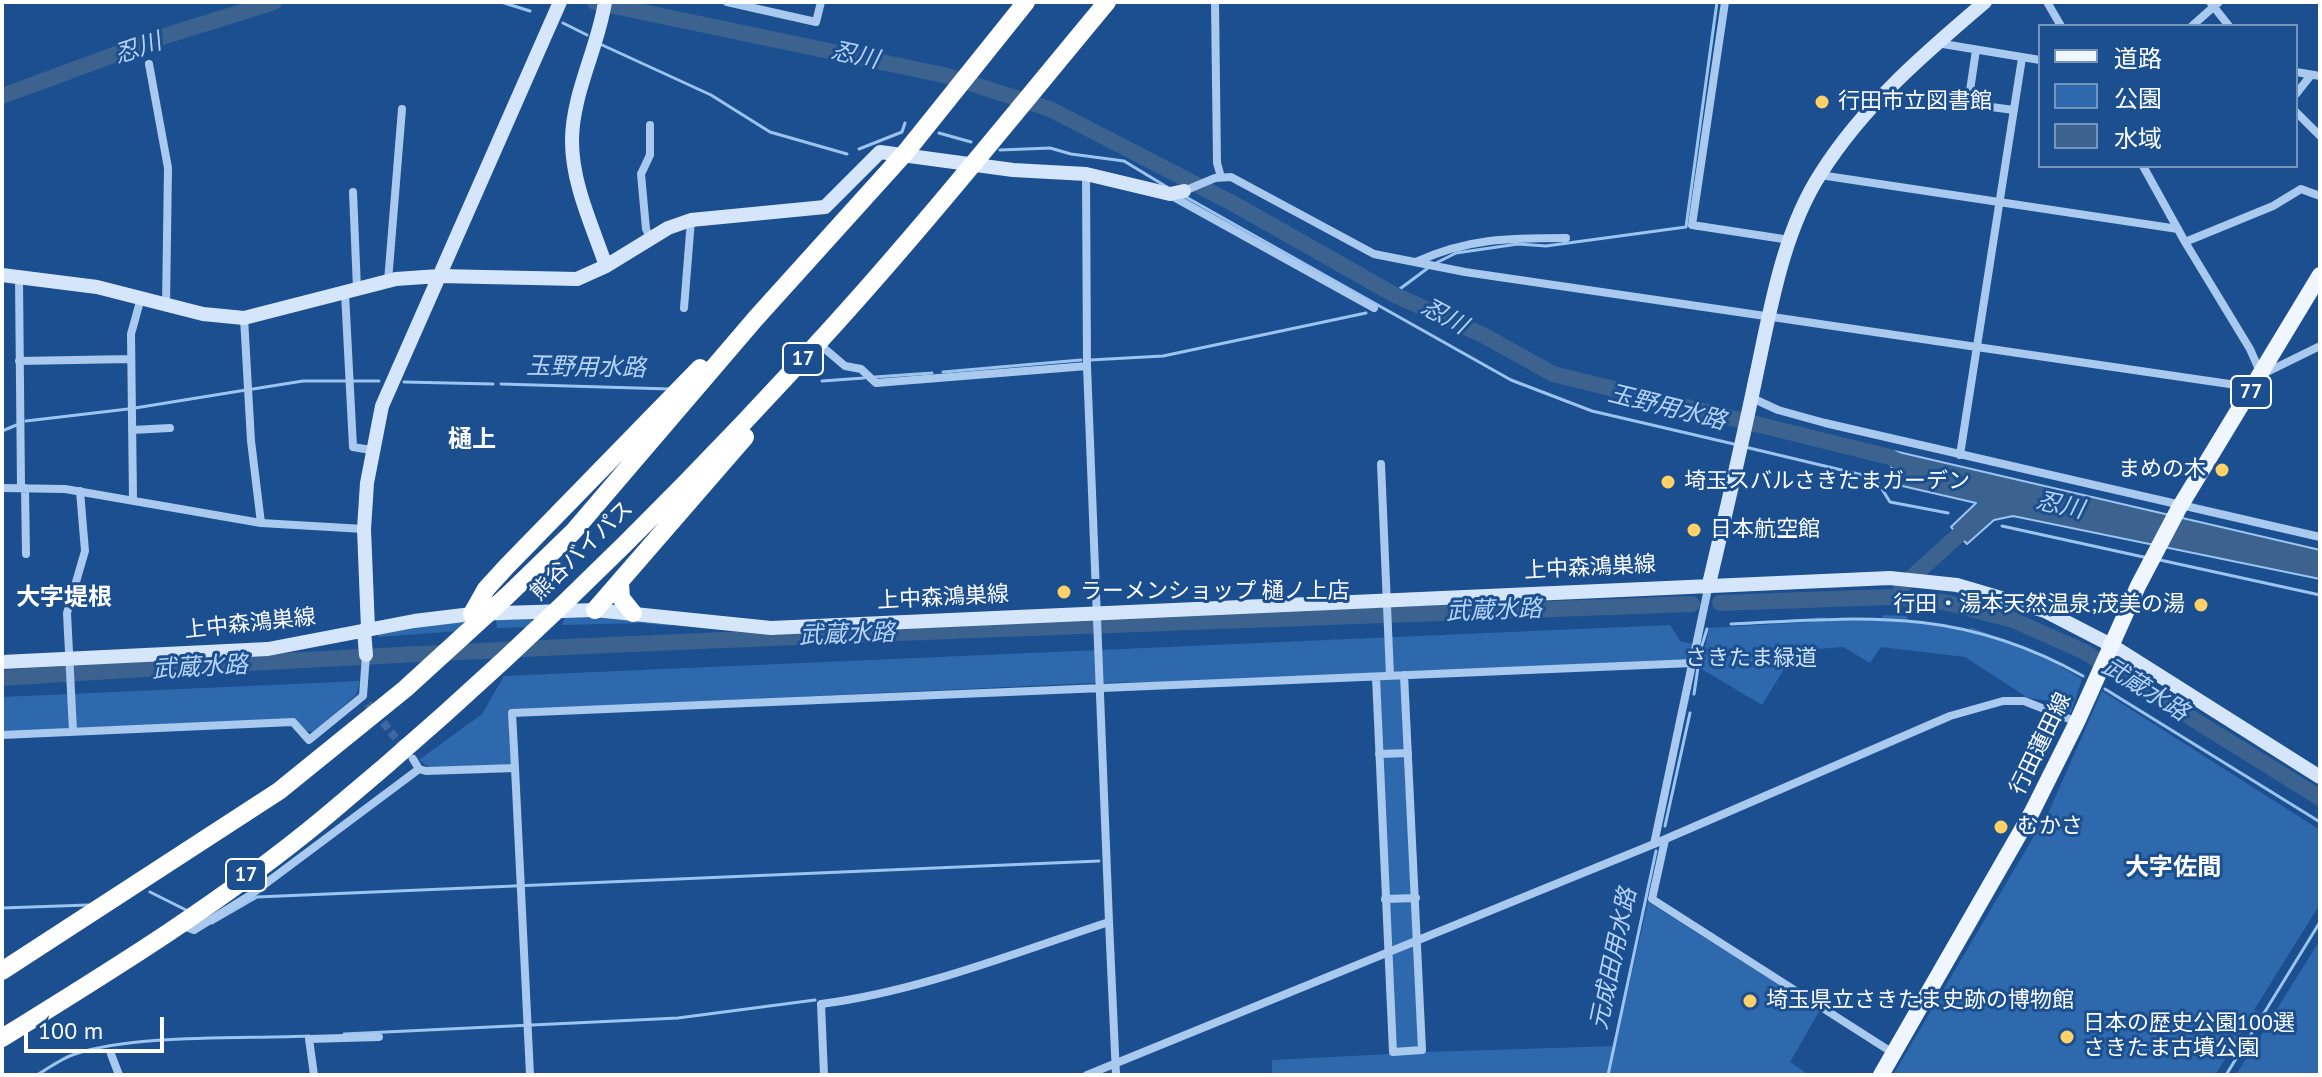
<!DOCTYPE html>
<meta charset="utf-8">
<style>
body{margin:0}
#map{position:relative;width:2322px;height:1077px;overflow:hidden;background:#1b4f8f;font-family:"PT Sans","Noto Sans JP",sans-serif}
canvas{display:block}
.frame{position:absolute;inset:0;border:4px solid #fff;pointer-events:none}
.legend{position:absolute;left:2038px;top:24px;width:260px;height:144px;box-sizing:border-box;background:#1b4f8f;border:2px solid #7695bc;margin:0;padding:10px 14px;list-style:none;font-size:24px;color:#fff}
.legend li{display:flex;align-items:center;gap:16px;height:40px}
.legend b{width:40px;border:2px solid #7695bc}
.scale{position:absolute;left:24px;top:1017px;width:140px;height:36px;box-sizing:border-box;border:4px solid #fff;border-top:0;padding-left:10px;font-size:24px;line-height:28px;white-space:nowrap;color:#fff;-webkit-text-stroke:6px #1b4f8f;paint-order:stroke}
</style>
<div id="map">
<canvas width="2322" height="1077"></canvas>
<div class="frame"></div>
<ul class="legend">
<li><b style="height:10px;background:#f0f6ff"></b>道路</li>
<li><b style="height:22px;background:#2e69ad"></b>公園</li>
<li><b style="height:22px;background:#3c6290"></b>水域</li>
</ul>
<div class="scale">100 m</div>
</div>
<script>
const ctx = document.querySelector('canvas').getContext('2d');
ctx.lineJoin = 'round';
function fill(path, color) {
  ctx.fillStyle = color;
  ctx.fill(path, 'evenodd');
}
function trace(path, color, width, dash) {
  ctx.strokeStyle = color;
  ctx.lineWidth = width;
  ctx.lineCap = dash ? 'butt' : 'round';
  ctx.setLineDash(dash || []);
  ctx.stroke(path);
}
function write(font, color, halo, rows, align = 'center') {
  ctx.font = font + ' "PT Sans","Noto Sans JP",sans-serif';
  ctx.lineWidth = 6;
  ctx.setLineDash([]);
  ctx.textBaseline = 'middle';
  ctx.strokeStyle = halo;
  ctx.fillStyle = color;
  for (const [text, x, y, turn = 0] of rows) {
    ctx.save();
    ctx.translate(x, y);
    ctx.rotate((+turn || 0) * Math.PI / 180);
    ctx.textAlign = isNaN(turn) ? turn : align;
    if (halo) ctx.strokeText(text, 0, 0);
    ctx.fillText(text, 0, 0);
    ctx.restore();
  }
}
fill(new Path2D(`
 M1883,615L1907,616L1908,621L1969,630L1971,627L2041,655L2082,679L2071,713L2052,701L2028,698L1965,657L1881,647L1870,663L1843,647L1795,651L1762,705L1700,668L1703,654L1690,652L1688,660L1408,672L1425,1052L1615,1046L1648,902L1820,1010L1790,1062L1809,1075H1272V1060L1390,1054L1373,679L1093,683L512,710L511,765L432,769L419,760L482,714L504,676L1670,625L1680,641L1705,647L1709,628L1810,622L1811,618L1825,617V621L1882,618Z
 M608,617L672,624V626L639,623L562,625L565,618Z
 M532,619L531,627L497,628L496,620Z
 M464,622L459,631L378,637V634L420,625Z
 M360,681L356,695L314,732L306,731L294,719L2,732V697Z
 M2102,691L2320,830V904L2254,1010L2270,1020L2320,940V1075H2236L2265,1029L2250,1019L2215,1075H1893L2050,809Z`), '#2e69ad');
const water = new Path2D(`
 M1894,451L2320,550V579L2013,516L1994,520L1967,544L1951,527L1976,503L1898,485L1891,466Z`);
fill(water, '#3c6290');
trace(water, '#9cc4f0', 2);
trace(new Path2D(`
 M501,2L530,11
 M563,23L587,35
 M600,44L711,95L770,132L847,154
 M939,133L971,142
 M859,149L902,132L905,123
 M1000,150L1050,148L1071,154L1124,161L1167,187
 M1184,196L1511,380L1592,411L1738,445
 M1434,264L1456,253L1518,244L1546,246L1686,227L1717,2
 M1393,294L1428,268
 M1090,360L1163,356L1366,313
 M943,372L1081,360
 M875,377L932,373
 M352,381H379
 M822,381L864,378
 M404,382L493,384
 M501,384L670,389
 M253,389L303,381H346
 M135,408L246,390
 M26,421L128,409
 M2,431L19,424
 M1745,447L1875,478L1890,502L1948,513
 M2002,526L2148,558
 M2160,560L2320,595
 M1731,624C1866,617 1961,607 2083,676
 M1702,645L1707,629
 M2105,689L2320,822
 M1694,694L1700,654
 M1665,826L1690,713
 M150,892L188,911
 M2,908L88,905
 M212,923L257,897L1099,861
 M344,1034L678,1018L815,1000
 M37,1075C49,1068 62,1058 75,1054C136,1034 242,1039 309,1036
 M1608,1075L1656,851
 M2226,1075L2320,922`), '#9cc4f0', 3);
trace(new Path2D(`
 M595,2L948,76L1050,109L1236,205L1393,294L1483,335L1553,374L1890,457L1910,468
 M2,96L168,35L274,2
 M1901,587L1973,522
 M1720,603L1891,597L1944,602L2013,620L2085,652L2320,798
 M2,678C565,641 1129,625 1692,604`), '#3c6290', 16);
trace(new Path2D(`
 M368,704L413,759`), '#3d69a0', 8, [8, 4]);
trace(new Path2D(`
 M727,2L816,22L821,2
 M1215,2L1217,163L1221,177
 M1725,2L1692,225L1790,240
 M2047,2L2061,26
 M2210,2L2229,26
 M2192,26L2219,2
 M1937,43L2040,60
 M1976,50L1968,104L2014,110
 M149,64L168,168L166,306
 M2296,72L2320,76
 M2296,94L2311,75
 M2296,112L2320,136
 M650,125V155L641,174L646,229L650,238
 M2143,166L2185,242L2273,206L2301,189L2320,196
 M1820,175L2178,229
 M1184,191L1215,178L1231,177L1374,254L1465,272L2243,386L2253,380
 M353,192L357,289
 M1170,195L1374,308
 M2185,242L2250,349L2261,374
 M1416,262C1468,238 1510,238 1566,238
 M19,278L21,488
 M388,281L402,109
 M345,293L353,447L371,450
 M684,308L691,220
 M244,318L251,441L261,523
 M818,343L845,366L861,369L876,383L1087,366
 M19,361L131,359
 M2265,373L2320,346
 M1752,398L1778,410L1825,423L2320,537
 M132,430L170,428
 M1960,455L2022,58
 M1381,464L1390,676
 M2,488L65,489L261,523L364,529
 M25,488L26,554
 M133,499L131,334L141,298
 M1376,677L1393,1052L1422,1050L1404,675
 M73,731L67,613L85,551L80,491
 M2,735L293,722L309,740L363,696L366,655
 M1379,754L1408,753
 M413,759L419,769L426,771L515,768L512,713L1693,663
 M515,768L530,1075
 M1665,840L1652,899L1893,1053
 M1654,844L1709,584
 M1385,899L1416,898
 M1109,922L1116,1075
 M181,925L194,930L249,896L419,769
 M111,1054L119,1075
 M314,1075L309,1039L379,1037
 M824,1075L821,1004C920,991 1014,953 1109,922L1087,366L1086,174
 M1087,1075L1654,844L1950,716L2003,701H2024L2077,722`), '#a9c9ee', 8);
trace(new Path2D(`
 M605,2C598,48 572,94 572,141C572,184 592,225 606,266
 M2,275L97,287L203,314L244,318L396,279L439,276L577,279L606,266L668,228L691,220L825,207L880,152L1013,170L1086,174L1170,194L1184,191
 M1709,584C1725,516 1741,449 1755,381C1770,312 1782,233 1821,173C1864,105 1925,53 1985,2
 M368,629L364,529L367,483L382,406L560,2
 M364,630L366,655
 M2,662L268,649L414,621L472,614L595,610L771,628L1890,578L1957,585L2045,611L2111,645L2320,777`), '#d6e6fa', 14);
trace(new Path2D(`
 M1881,1075L2032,812L2077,722L2138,586L2179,508L2320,275`), '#f0f6ff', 16);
trace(new Path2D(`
 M620,584L621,598L633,613
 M595,610L745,437
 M472,614L486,589L507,566L700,368
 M2,971L279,791L405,689L508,595L573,532L756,318L905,153L1026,2
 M2,1038C112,970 224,901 324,818C495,676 654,521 804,358C910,244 1008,121 1107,2`), '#fff', 18);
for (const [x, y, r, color] of [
 [1822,102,8,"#ffd166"],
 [2222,470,8,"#ffd166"],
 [1668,482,8,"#ffd166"],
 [1694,530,8,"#ffd166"],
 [1064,592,8,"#ffd166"],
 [2201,605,8,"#ffd166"],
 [2001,827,8,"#ffd166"],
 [1750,1001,8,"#ffd166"],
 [2067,1037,8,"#ffd166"]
]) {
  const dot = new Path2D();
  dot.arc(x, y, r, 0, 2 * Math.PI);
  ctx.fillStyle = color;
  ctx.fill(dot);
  trace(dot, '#1b4f8f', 3);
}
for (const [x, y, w] of [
 [803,359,40],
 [2251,392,40],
 [246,875,40]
]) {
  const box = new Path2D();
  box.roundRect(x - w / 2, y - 16, w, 32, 6);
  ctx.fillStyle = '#1b4f8f';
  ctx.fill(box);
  trace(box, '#fff', 2);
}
write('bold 20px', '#fff', null, [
 ["17",803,359],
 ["77",2251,392],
 ["17",246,875]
]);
write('22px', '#fff', '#1b4f8f', [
 ["行田市立図書館",1838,102],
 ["まめの木",2206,470,"right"],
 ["埼玉スバルさきたまガーデン",1684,482],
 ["日本航空館",1710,530],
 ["ラーメンショップ 樋ノ上店",1080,592],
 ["行田・湯本天然温泉;茂美の湯",2185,605,"right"],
 ["むかさ",2017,827],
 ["埼玉県立さきたま史跡の博物館",1766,1001],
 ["日本の歴史公園100選",2083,1024],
 ["さきたま古墳公園",2083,1049]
], 'left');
write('22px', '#fff', '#1b4f8f', [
 ["熊谷バイパス",582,551,-44],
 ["上中森鴻巣線",1590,568,-3],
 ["上中森鴻巣線",943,598,-3],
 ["上中森鴻巣線",250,624,-6],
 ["行田蓮田線",2041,744,-64]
]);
write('22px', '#cfe3fa', '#1b4f8f', [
 ["さきたま緑道",1751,659]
]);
write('italic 24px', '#b5d3f5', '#1b4f8f', [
 ["忍川",138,49,-19],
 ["忍川",855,56,12],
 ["忍川",1444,317,28],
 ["玉野用水路",586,368,1],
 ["玉野用水路",1667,408,14],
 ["忍川",2060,506,12],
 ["武蔵水路",1494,611,-2],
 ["武蔵水路",847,635,-2],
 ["武蔵水路",200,668,-3],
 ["武蔵水路",2145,690,32],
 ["元成田用水路",1614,959,-78]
]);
write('bold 24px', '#fff', '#1b4f8f', [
 ["樋上",472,440],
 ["大字堤根",64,598],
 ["大字佐間",2173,868]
]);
</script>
